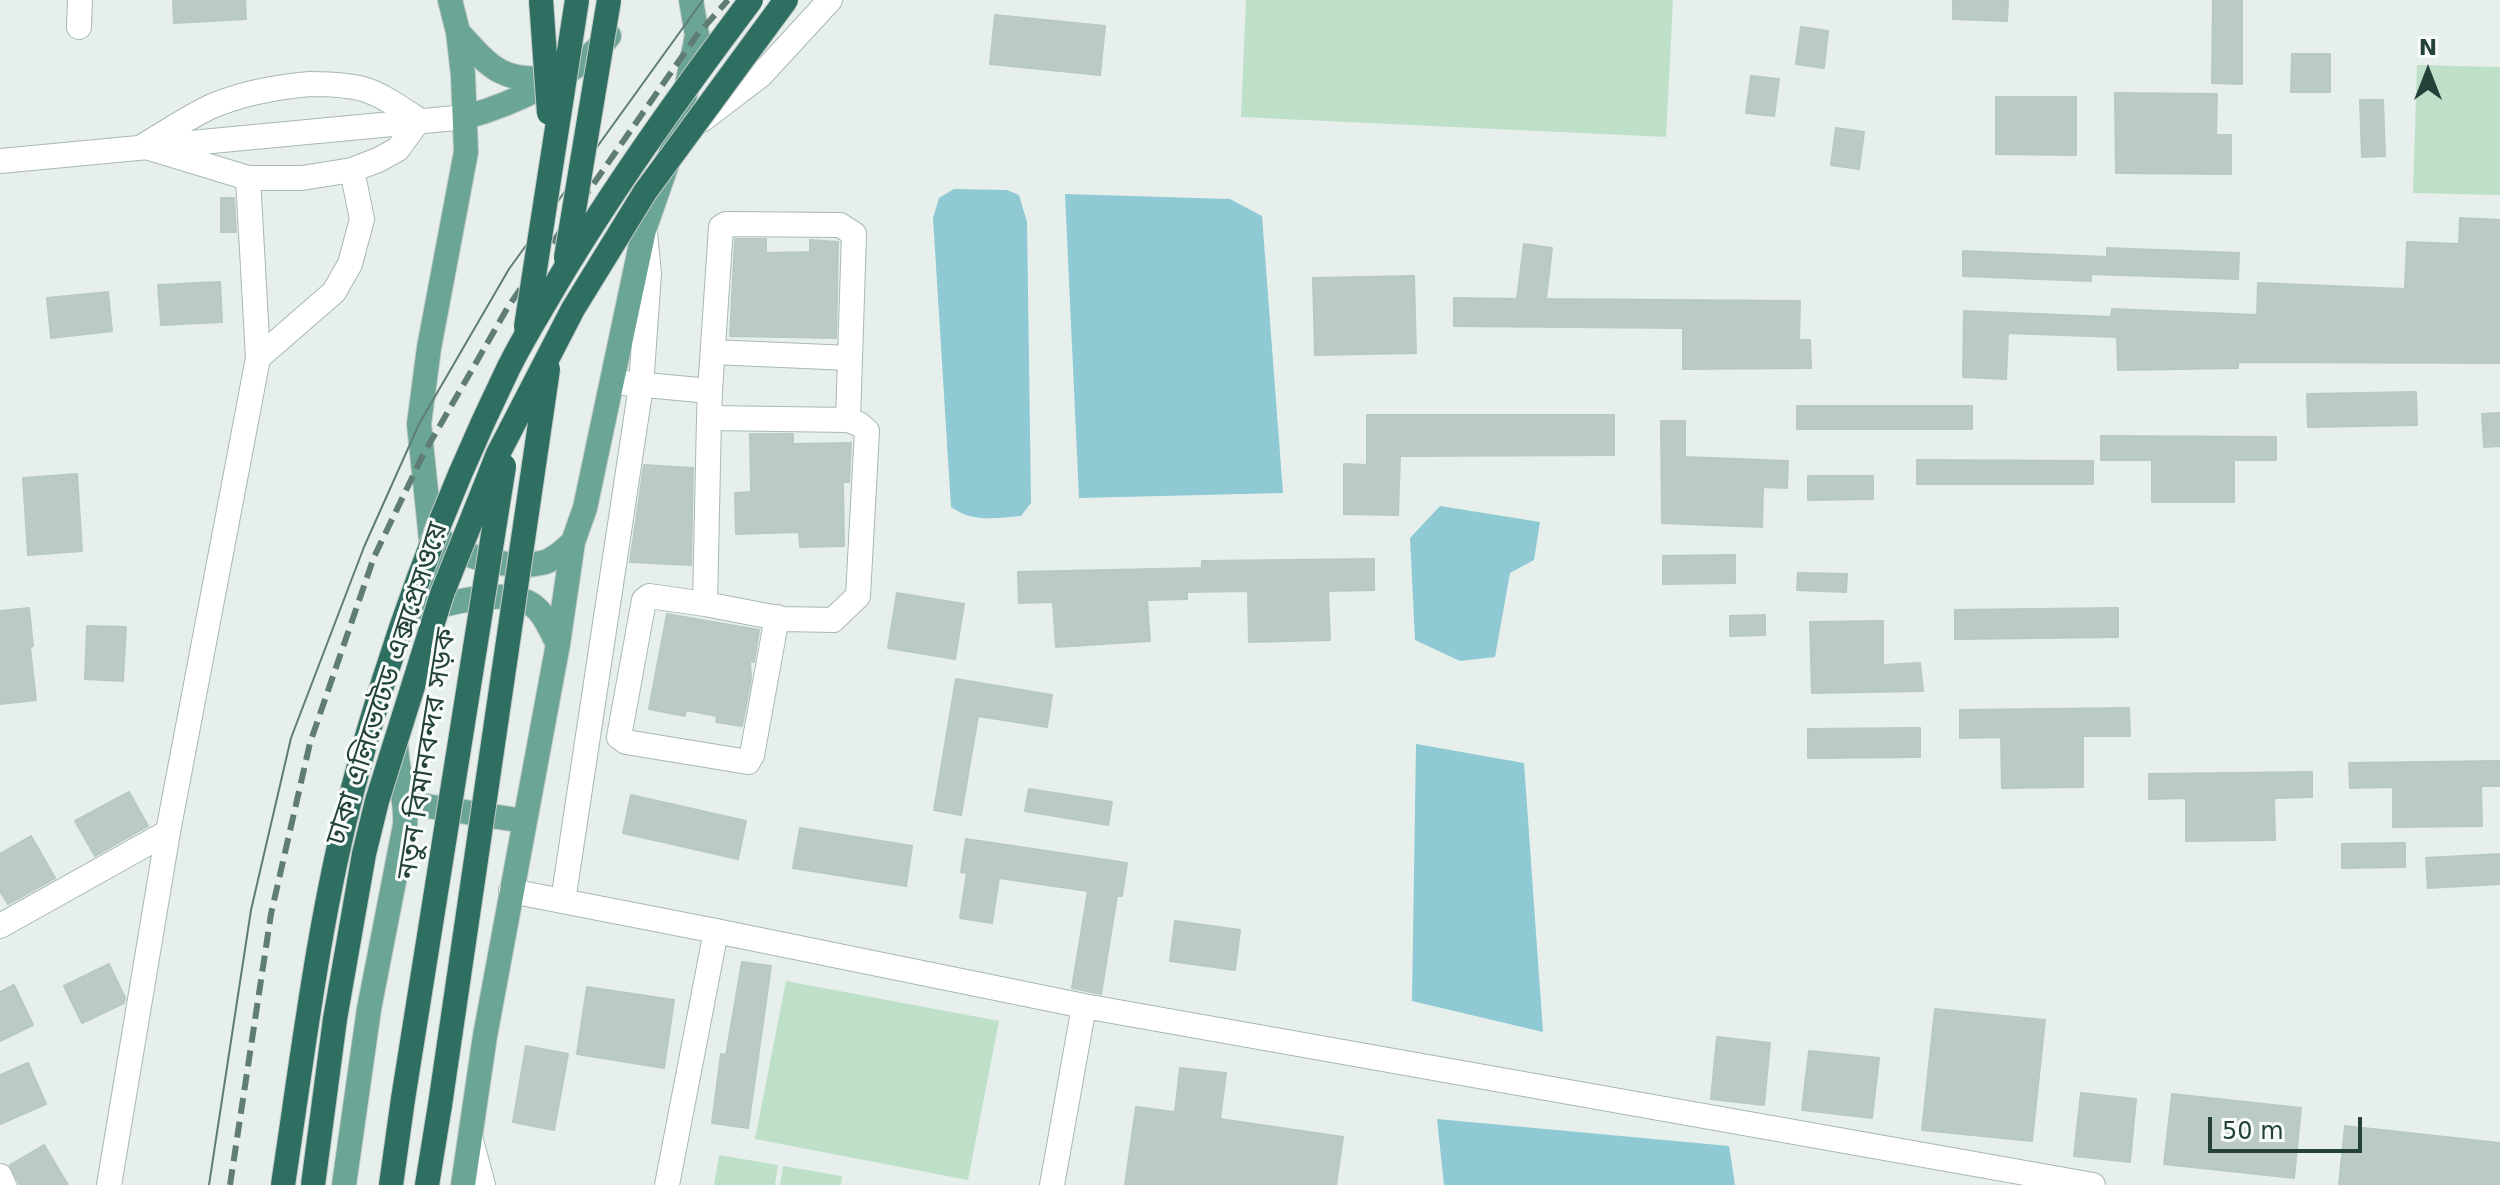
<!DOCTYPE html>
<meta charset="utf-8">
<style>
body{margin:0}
#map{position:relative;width:2500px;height:1185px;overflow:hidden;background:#e6efeb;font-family:"DejaVu Sans",sans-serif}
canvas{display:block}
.north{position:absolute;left:2388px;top:32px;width:80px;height:80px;-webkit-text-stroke:6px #f7fbf9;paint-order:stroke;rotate:0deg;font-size:22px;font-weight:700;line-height:32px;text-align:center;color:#24423a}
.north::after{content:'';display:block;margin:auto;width:28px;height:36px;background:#24423a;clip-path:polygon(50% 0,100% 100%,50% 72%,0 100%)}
.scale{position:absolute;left:2208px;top:1117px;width:154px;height:36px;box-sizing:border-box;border:4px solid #24423a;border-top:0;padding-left:10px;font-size:24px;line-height:28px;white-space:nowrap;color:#24423a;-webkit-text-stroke:6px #f7fbf9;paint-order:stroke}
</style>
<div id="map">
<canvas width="2500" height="1185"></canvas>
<div class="north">N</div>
<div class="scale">50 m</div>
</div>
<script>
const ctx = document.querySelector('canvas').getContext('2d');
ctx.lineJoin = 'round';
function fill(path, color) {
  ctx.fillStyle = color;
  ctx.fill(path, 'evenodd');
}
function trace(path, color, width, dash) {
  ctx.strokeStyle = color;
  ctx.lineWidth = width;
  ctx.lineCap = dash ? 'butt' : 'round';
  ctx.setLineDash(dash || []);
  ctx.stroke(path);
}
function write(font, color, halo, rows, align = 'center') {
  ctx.font = font + ' "DejaVu Sans","Noto Sans Bengali",sans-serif';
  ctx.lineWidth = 6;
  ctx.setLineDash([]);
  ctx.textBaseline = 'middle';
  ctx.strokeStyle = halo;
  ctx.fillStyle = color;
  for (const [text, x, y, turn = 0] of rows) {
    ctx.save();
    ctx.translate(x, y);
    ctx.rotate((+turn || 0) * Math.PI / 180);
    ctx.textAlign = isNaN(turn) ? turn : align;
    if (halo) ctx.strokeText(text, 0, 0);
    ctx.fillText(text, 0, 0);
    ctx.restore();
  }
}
fill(new Path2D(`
 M1246,0H1673L1666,137L1241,117Z
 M2417,65L2500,67V195L2413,193Z
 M786,981L999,1021L968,1180L755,1139Z
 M719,1155L778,1165L775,1185H714Z
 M783,1166L842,1176L841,1185H780Z`), '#bfe0c8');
fill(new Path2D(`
 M954,189L1007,190L1019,195L1027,222L1031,503L1021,516C995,518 973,523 951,507L933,218L939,198Z
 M1065,194L1230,199L1262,216L1283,493L1079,498Z
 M1440,506L1540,522L1534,560L1510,573L1495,657L1460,661L1415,640L1410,538Z
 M1416,744L1524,763L1543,1032L1412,1001Z
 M1437,1119L1729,1146L1735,1185H1444Z`), '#8ec9d4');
const building = new Path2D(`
 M173,0H245L246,19L174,23Z
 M1953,0H2008L2007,21L1953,19Z
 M2213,0H2242V84L2212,83Z
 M995,15L1105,26L1100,75L990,64Z
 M1801,27L1828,31L1824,68L1796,64Z
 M2292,54H2330V92H2291Z
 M1751,76L1779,79L1774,116L1746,113Z
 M2115,93L2217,94L2216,135H2231V174L2116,173Z
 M1996,97H2076V155L1996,154Z
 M2360,100H2383L2385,156L2362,157Z
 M1836,128L1864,132L1859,169L1831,165Z
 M221,198H234L236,232H221Z
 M2460,218L2500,220V363L2238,362V368L2118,370L2117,337L2008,333L2006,379L1963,377L1964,311L2111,317L2112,309L2257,315L2258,283L2405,289L2407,242L2459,244Z
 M735,239H766V253L810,252V240L838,242L836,338L730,336Z
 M1524,244L1552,248L1546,299L1800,301L1799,340H1810L1811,368L1683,369V328L1454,326V298L1517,299Z
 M2107,248L2239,253L2238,279L2091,274V281L1963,276V251L2107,257Z
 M1414,276L1416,353L1315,355L1313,278Z
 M220,282L222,322L161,325L158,285Z
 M108,292L112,331L51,338L47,298Z
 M2416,392L2417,425L2308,427L2307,394Z
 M1797,406H1972V429H1797Z
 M2500,413V446L2484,447L2482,414Z
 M1367,415H1614V455L1400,456L1398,515L1344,514V464L1367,465Z
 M1661,421H1685V457L1788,461L1787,488L1763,487L1762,527L1662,523Z
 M750,434H793V444L851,443L849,482H843L844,546L800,547L799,532L736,534L735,493L751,492Z
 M2101,436L2276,437V460H2234V502H2152V460H2101Z
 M1917,460L2093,461V484H1917Z
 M644,465L693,468L691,565L630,562Z
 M77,474L82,551L28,555L23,478Z
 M1808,476H1873V499L1808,500Z
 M1735,555V583L1663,584V556Z
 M1374,559V590L1328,591L1330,640L1249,642L1248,591L1187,592V599L1147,600L1150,641L1056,647L1053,602L1019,603L1018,572L1202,568V561Z
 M1798,573L1847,574L1846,592L1797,590Z
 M897,593L964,604L955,659L888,648Z
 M29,608L33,646L30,647L36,700L0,704V611Z
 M2118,608V637L1955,639V610Z
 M667,614L759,630L754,662L750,661L751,679L742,726L716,722L717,716L686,710L685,716L649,709Z
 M1765,615V635L1730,636V616Z
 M1883,621V665L1920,663L1923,691L1812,693L1810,622Z
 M87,626L126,627L123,681L85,679Z
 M956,679L1052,695L1047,727L978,716L961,815L934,810Z
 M2129,708L2130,736H2083V787L2002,788L2001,737L1960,738V710Z
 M1920,728V757L1808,758V729Z
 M2500,761V786H2481L2482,826L2393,827V787L2350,788L2349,763Z
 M2312,772V797L2274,798L2275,840L2186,841V798L2149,799V774Z
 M1029,789L1112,802L1108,825L1025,811Z
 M129,792L148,826L95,856L75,821Z
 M631,795L746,821L738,859L623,833Z
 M800,828L912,846L906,886L793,868Z
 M31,836L55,878L8,904L0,891V854Z
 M966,839L1127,863L1122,896H1117L1101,994L1072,988L1088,891L999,878L992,923L960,918L967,873L961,872Z
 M2405,843V867L2342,868V844Z
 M2500,854V884L2428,888L2426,858Z
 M1175,921L1240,930L1235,970L1170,961Z
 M742,962L771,966L748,1128L712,1123L721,1054L726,1055Z
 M109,964L125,998L124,1003L82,1023L64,986Z
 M14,985L33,1025L0,1041V992Z
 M587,987L674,1000L664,1068L577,1054Z
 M1935,1009L2045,1020L2032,1141L1922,1130Z
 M1717,1037L1770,1043L1764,1105L1711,1099Z
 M526,1046L568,1054L554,1130L513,1122Z
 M1809,1051L1879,1058L1872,1118L1802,1110Z
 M28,1063L46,1104L0,1124V1075Z
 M1180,1068L1226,1073L1220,1119L1343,1137L1336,1185H1125L1136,1107L1175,1112Z
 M2081,1093L2136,1099L2130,1162L2074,1156Z
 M2172,1094L2301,1108L2294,1178L2164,1164Z
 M2345,1126L2500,1143V1185H2339Z
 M44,1145L68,1185H20L10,1165Z`);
fill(building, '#bbcac4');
trace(building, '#b8c9c2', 2);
const minor = new Path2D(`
 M79,27L80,0
 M310,84C366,84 373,90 419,120L398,149L378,160L352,170L302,178H248L143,146C165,133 187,118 210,107C242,93 276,87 310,84Z
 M702,120L761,75L830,0
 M0,161L466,117
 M248,178L258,358
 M713,352L850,358
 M613,382L710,391L709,418L705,604L783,619L833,620L858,596L867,431L859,424L848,420L709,418
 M710,391L721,227L726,224L840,225L854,234L848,420
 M705,604L649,596L644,600L619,737L626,742L748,762L752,755L777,617
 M511,891L716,931
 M563,901L641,386L649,274L645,233
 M0,926L168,832
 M1084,1006L2093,1185
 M470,1137L483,1185
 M0,1176L4,1185
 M109,1185L168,832L258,358L334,292L350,264L362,219L352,170
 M667,1185L716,931L1084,1006L1052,1185`);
const major = new Path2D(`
 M458,32C489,66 502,84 551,77
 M466,117C511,105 579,74 609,36
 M443,541C465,559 514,569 541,563C554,561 564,550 573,542
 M431,608C457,601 512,587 535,607C546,616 551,632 558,644
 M429,614L434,588V568L419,424L429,348L466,152L463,75L458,32L450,0
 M407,803L524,821
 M344,1185L369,1009L405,825C407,796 396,771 396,742
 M463,1185L485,1036L558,644L573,542L585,508L644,230L675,141L691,66L697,35L691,0`);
const highway = new Path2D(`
 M391,1185L403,1099
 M427,1185L440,1105`);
trace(minor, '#a8b8b2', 26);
trace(major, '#c2cac8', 26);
trace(highway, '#c2cac8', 26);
trace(minor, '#fff', 24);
trace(major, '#6aa596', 24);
trace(highway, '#2f6f62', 24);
trace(new Path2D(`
 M209,1185L251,910L291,738L364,547L419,424L509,269L703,0`), '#5f7d75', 2);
trace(new Path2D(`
 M230,1185L271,914L310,743L374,557L423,455L508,307L697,35L728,0`), '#5f7d75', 6, [16, 8]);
const highwayBridge = new Path2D(`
 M541,0L549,113
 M566,258L609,0
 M526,327L577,0
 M403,1099L504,466
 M440,1105L548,369
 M283,1185C303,1053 319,918 353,788C390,644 443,503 508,369C522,340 540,312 556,284C615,185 682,92 751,0
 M313,1185L335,1019L364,854L377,801L442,594L498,454L573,309L645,192L786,0`);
trace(highwayBridge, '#c2cac8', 26, []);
trace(highwayBridge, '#2f6f62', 24);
write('28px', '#24423a', '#f7fbf9', [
 ["ঢাকা এলিভেটেড এক্সপ্রেসওয়ে",388,684,-72],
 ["নতুন বিমানবন্দর সড়ক",428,754,-81]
]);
</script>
